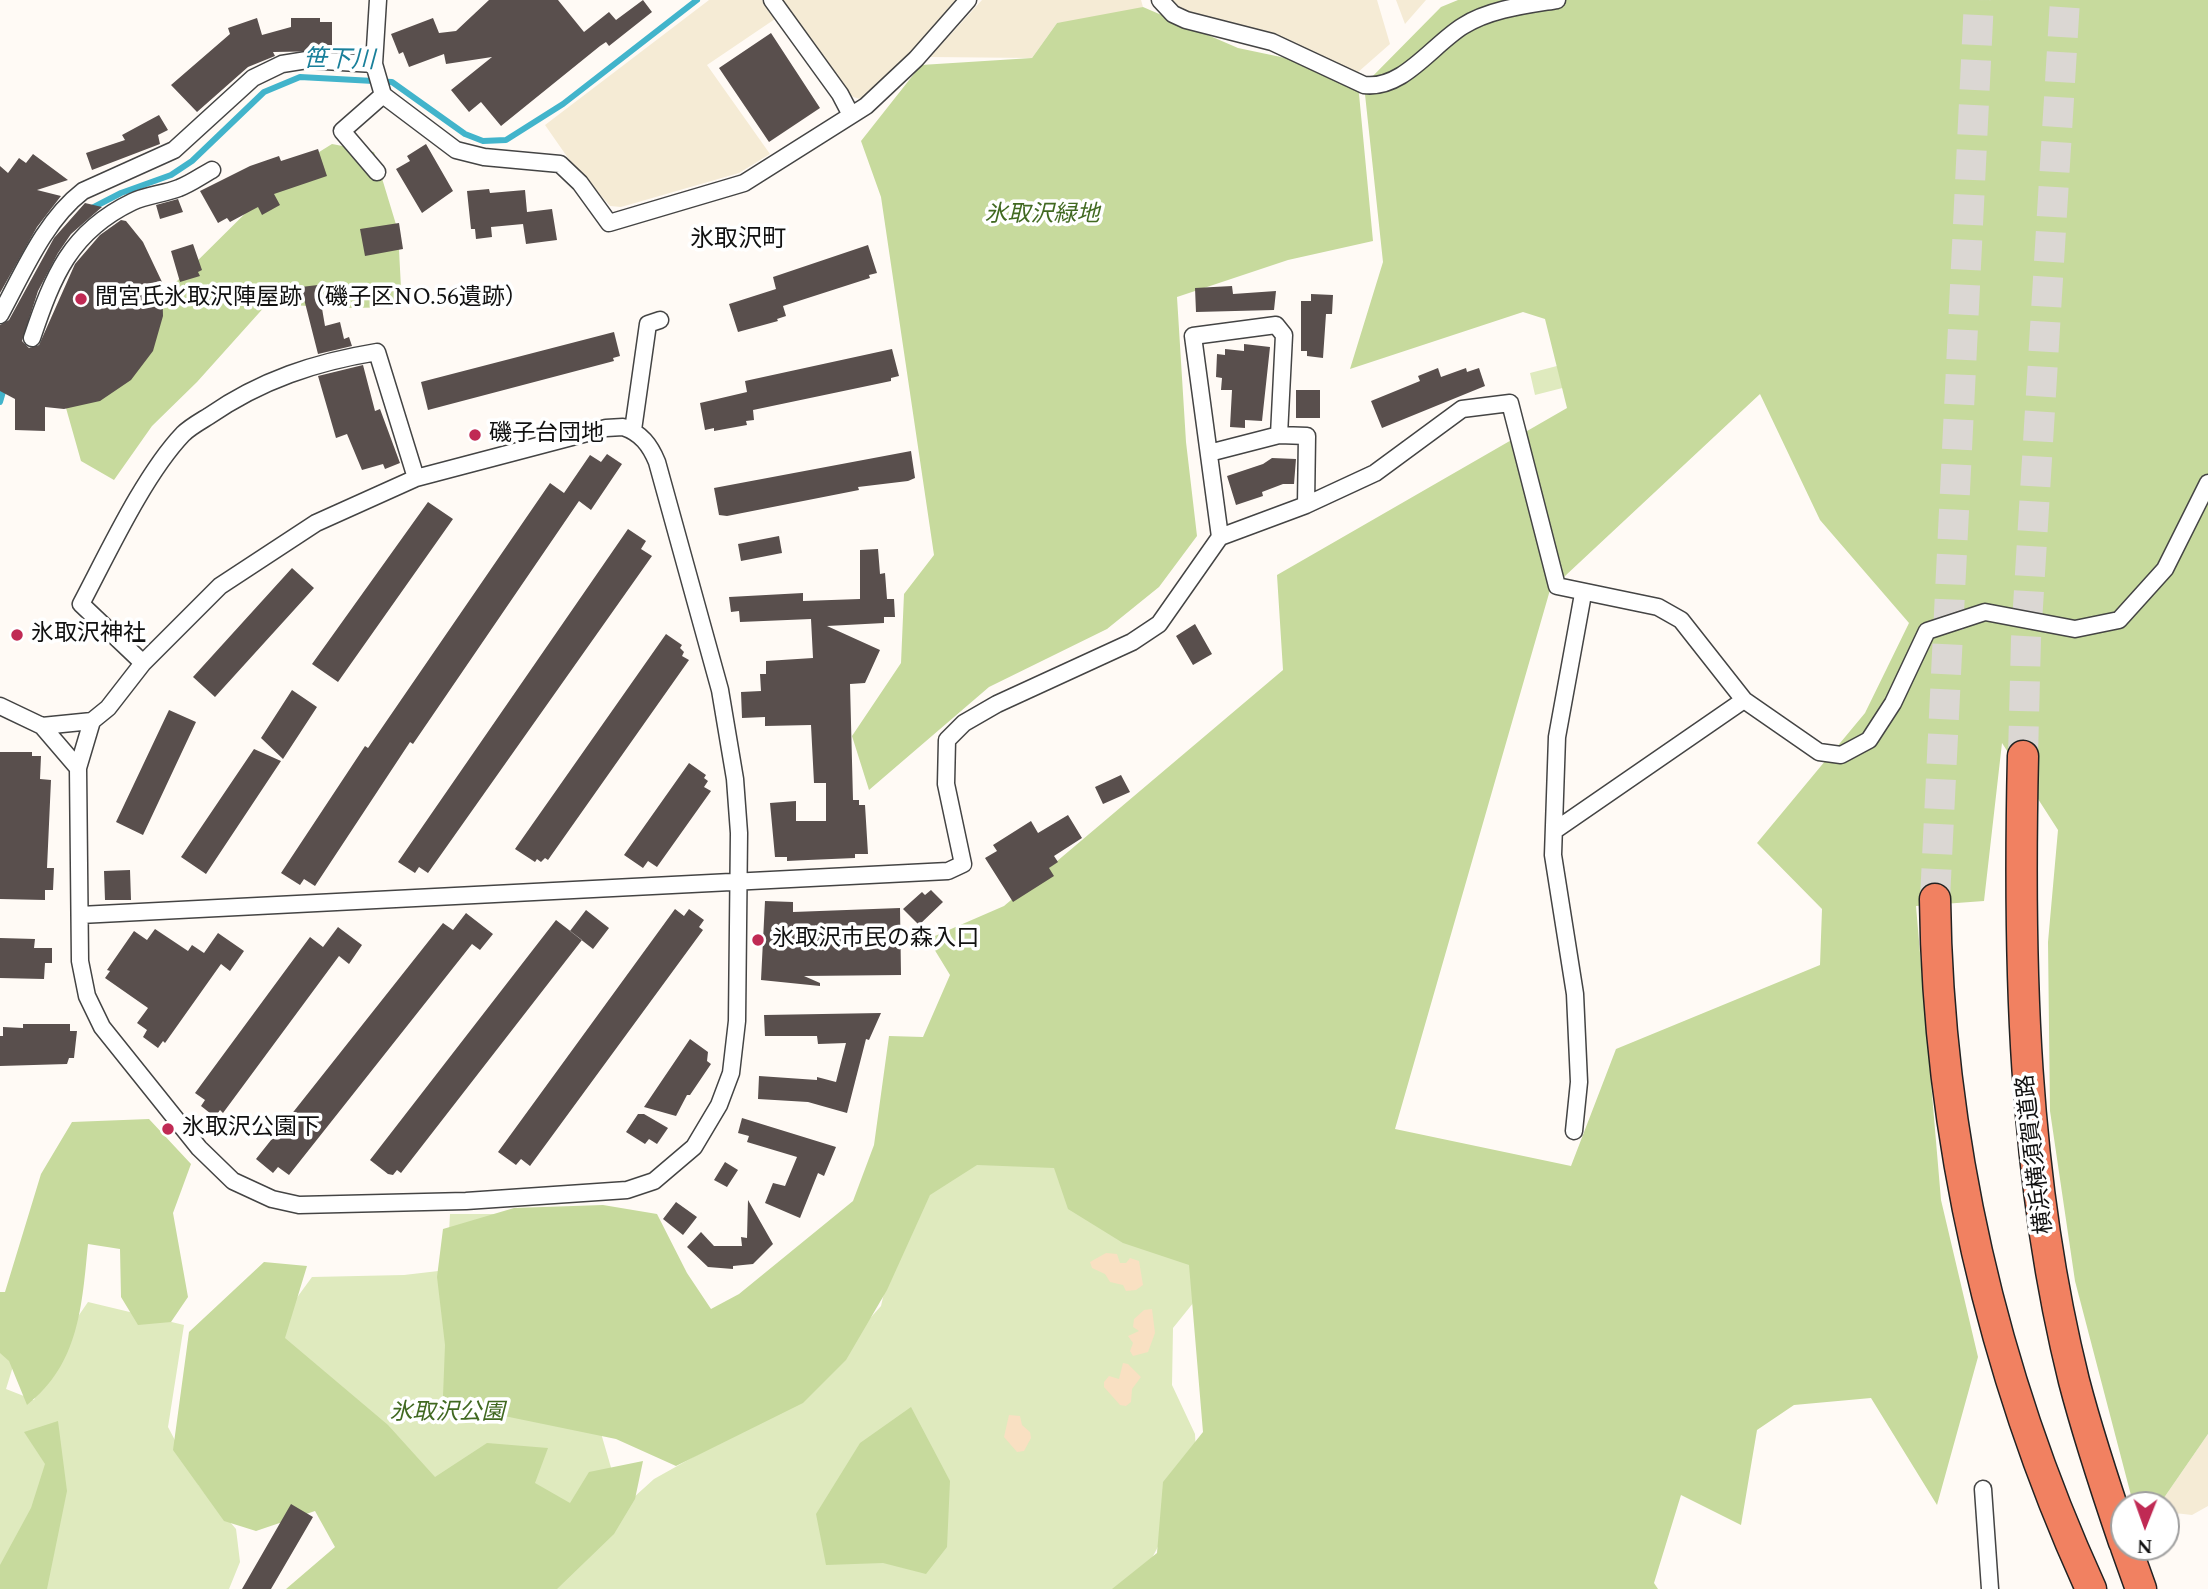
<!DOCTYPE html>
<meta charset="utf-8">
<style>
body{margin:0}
#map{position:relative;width:2208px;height:1589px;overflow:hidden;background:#fffaf5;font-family:Spectral,serif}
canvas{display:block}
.north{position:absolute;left:2110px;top:1491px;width:70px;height:70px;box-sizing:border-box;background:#fff;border:2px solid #a0a0a0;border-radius:50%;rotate:181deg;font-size:19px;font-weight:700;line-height:28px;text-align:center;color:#111}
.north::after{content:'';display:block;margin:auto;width:24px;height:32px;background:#c02a54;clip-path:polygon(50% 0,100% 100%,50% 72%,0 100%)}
</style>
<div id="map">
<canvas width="2208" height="1589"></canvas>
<div class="north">N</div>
</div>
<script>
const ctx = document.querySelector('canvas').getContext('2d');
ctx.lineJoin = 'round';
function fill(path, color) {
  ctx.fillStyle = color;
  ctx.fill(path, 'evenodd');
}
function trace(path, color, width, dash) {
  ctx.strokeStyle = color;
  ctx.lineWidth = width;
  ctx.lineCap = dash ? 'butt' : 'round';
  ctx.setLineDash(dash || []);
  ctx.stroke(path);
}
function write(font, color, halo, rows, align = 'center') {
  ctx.font = font + ' Spectral,"Noto Sans JP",serif';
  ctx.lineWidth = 7;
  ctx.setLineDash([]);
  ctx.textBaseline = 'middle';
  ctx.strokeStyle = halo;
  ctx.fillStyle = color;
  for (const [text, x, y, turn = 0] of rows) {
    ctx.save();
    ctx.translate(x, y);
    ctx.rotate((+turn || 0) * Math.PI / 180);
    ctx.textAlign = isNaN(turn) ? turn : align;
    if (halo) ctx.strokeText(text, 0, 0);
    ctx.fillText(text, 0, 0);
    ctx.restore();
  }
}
fill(new Path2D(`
 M709,0H762L775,19L707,65L770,154L739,173L621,207L610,206L568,158L545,125Z
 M782,0H956L910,53L860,99L850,96Z
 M982,0H1141L1143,7L1109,20L1057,23L1032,58L930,57Z
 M1169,0H1377L1390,44L1357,73L1276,34L1189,14Z
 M1396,0H1426L1405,24Z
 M2208,1434V1506L2192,1515L2166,1512V1505H2159Z`), '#f5ebd5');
fill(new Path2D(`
 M1576,361L1582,383L1535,395L1530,373Z
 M1004,1129L1198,1256V1297L1173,1328L1172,1385L1195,1434L1198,1489L1170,1523L1147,1568L1132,1589H434L612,1517L654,1479L799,1398L881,1306L904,1206Z
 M450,1214H502L563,1303L617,1488L516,1546L296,1473L282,1318L312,1277L404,1275L447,1270Z
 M88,1302L184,1325L168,1427L199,1486L236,1529L240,1562L229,1589H0V1344L19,1347L6,1389L34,1400L57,1347Z`), '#dfeabe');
fill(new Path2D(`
 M1458,0H2208V1434L2159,1505L2133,1503L2075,1281L2050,1111L2048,942L2058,830L2002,743L1984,901L1916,906L1941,1200L1978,1357L1937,1505L1871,1398L1794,1405L1757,1430L1741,1525L1681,1495L1654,1583L1658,1589H1112L1157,1553L1163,1482L1203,1432L1189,1265L1123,1243L1068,1209L1054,1168L977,1165L930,1195L887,1290L846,1360L803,1403L676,1466L616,1439L480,1411L443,1396L445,1345L437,1277L443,1229L514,1208L603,1205L657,1214L687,1273L711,1309L739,1294L853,1201L874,1145L889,1036L923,1037L950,975L928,939L1004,906L1283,670L1277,575L1567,408L1545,319L1523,312L1350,369L1383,262L1364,85L1441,7ZM1760,394L1820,520L1909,623L1865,713L1757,843L1822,909L1820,965L1616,1049L1571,1166L1395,1129L1550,590Z
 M1143,7L1238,48L1357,73L1373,241L1288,260L1177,297L1186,442L1197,536L1159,587L1107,629L989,687L869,790L852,736L901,663L904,594L934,555L881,197L861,141L921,65L1032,58L1057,23Z
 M332,144L374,152L398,231L402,307L351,308L267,304L197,382L152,426L114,480L81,461L66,408L101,359L173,285L287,172Z
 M149,1119L191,1164L173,1213L188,1297L171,1322L138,1325L121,1297L120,1249L88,1244C82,1306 79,1364 27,1405L9,1361L0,1353V1292H5L41,1174L72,1122Z
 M264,1262L307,1266L285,1338L388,1425L435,1477L487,1443L548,1448L535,1483L570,1503L589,1472L643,1461L635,1499L614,1534L557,1589H286L335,1547L315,1511L256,1531L224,1521L173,1450L189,1332Z
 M911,1407L950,1481L947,1547L926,1574L883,1563L826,1565L816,1514L860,1443Z
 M58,1421L67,1491L47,1589H0V1565L31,1508L45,1464L24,1432Z`), '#c7da9d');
fill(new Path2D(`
 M1106,1253L1117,1254L1120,1263H1126L1130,1258L1139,1261L1143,1285L1136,1290L1126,1291L1123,1285L1110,1282L1105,1274L1092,1268L1090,1262Z
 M1152,1309L1155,1333L1148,1352L1133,1356L1130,1351L1133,1343L1128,1336L1139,1331L1133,1327L1134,1319L1144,1310Z
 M1123,1363L1128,1364L1141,1377L1132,1389L1131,1402L1126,1406L1120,1405L1104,1387V1382L1109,1376L1119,1379Z
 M1009,1415L1020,1416L1022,1425L1030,1432L1031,1438L1024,1451L1017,1452L1004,1437Z`), '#f9e0c2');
trace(new Path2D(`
 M92,208L121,193L171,175L192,161L264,92L300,77L392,82L465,134L483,141L506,140L563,104L697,0
 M0,402L5,385`), '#42b4cb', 6);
fill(new Path2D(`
 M489,0H558L584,32L609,12L616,20L643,0L652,12L609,46L606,42L600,46L501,126L481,102L469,112L451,90L492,57L446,64L444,54L409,67L403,52L399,54L391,34L433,18L439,33L456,31Z
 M257,18L262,35L291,27V18H320V22H332V51L273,52L275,56L248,67L197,112L171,85L230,34L228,28Z
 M771,33L820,108L769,142L719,68Z
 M159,115L168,130L158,135L160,144L92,170L86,153L125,140L122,135Z
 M426,144L453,191L422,213L396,169L410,161L407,156Z
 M318,149L327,176L274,194L280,205L262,215L258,207L230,222L227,218L218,223L200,191L250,166L279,156L281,161Z
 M33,154L68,180L37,190L61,196L37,227L0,293V166L8,173L19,158L26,163Z
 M489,189L490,193L525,190L527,212L552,209L557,240L526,244L523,224L491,227L492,237L476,239L475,229H471L467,191Z
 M178,199L183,212L160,219L156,205Z
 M85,203L102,207L71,234L58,253L38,291L22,341L29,348L39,345L75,264L100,235L121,220L126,221L143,242L162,282L163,316L153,351L131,380L100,401L64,409L45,407V431L15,430V399L0,391V325L9,320L54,238Z
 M399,223L403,249L365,256L360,229Z
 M193,244L202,270L198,272L200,276L180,282L171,251Z
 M868,245L877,273L869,275L870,278L783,306L786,316L777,319L778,321L738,332L729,304L776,289L773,277Z
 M318,285L325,326L340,322L344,339L349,337L352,346L318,354L301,287Z
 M1232,286L1233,294L1276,291L1274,310L1196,312L1195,288Z
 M1311,294L1333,295L1332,314H1326L1323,358L1307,356V351H1301V301H1311Z
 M614,332L620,356L613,358L614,361L428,410L421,382Z
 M1244,344L1270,347L1262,421L1245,420V428L1230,427L1232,390H1221L1222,378L1216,377L1217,354L1225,355V349L1244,351Z
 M892,349L899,376L891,378V381L753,410L754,420L746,421L747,425L714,431V428L705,430L700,403L747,392L745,381Z
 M363,365L375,411L380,409L400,463L385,469L383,464L362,470L347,434L336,438L318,376Z
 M1438,368L1441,377L1466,368L1467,372L1479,368L1485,386L1382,428L1371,401L1420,381L1418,376Z
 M1296,390H1320V418H1296Z
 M911,451L915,478L908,481L858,487L859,490L727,516L719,515L714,488Z
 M607,454L622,464L591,510L579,501L413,744L410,742L315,886L304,879L300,885L281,873L365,746L368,748L550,483L564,493L590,455L601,462Z
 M1272,458L1296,459L1294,484H1283L1262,492L1263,496L1236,505L1227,476L1263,464Z
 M428,502L453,519L338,682L312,664Z
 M628,529L646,541L641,549L652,556L428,873L419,867L415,873L398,862Z
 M779,536L782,553L741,561L738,544Z
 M878,549L880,574L885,573L887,599H894L895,617H884V623L827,626L880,650L865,683L850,684L853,800H859V805H865L868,854H855V858L808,860L787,861V857H775L770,803L796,801V821H826V783H814L811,725L765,726V717L742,718L741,692L761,691L760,674H766V661L813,658L811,619L740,622L739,611L731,612L729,597L803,593V601L860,599V550Z
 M292,568L314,588L215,697L193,677Z
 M1195,624L1212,654L1193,665L1176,636Z
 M666,634L682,645L680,648L684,652L682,656L689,660L548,860L545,858L541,862L537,859L535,862L515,849Z
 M292,690L317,707L283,759L261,738Z
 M169,710L196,722L143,835L116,822Z
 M254,749L281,761L206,874L181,857Z
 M0,752H32V756H41L40,779L51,780L47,868H54L53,890H45V900L0,899Z
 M689,763L706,775L704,778L708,781L704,787L711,791L657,867L648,861L643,868L624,855Z
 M1121,775L1130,792L1103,804L1095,787Z
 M1068,815L1082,838L1054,856L1058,862L1049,868L1054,876L1013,902L985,858L997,851L993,845L1031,821L1038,833Z
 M130,870L131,900H105L104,871Z
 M931,890L943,902L919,925L903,909L922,892L925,895Z
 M765,901L793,902V912L900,908L901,975L804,976L820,983V986L761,980Z
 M675,909L684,916L689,909L704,920L699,927L703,930L530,1166L521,1159L516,1165L498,1152Z
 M586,910L609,928L593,949L570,931Z
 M466,913L493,934L480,950L472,944L289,1175L278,1167L273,1173L256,1159L443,923L453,930Z
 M556,920L582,940L401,1173L397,1170L393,1175L388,1174L370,1160Z
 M338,927L362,945L349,964L339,956L223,1113L220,1110L215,1117L201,1106L205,1100L195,1093L310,937L323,947Z
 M155,929L188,951L192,945L204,953L218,933L244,951L230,971L221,964L165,1043L163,1041L158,1048L143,1037L147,1030L137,1023L148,1008L105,978L110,971L107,970L134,931L147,940Z
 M0,938L35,939L34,948H52V963H45L44,979L0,978Z
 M881,1013L869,1040L866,1039L847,1113L808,1102L758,1099L759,1076L817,1080V1077L836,1082L846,1043L818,1044L817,1036H765L764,1015Z
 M23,1024H70V1031H77L74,1058H69L67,1064L0,1066V1036H3V1027L23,1028Z
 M690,1039L708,1052L707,1061L711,1064L690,1095H687L676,1116L644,1107Z
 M638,1114H644L668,1128L657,1144L649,1139L645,1144L626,1132Z
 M742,1118L836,1147L824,1176L818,1173L800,1218L765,1203L773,1183L785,1186L797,1157L747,1142L749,1136L738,1133Z
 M725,1162L738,1170L727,1187L714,1180Z
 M748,1200L773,1244L753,1264L733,1266V1269L708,1267L687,1247L701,1232L714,1246H742L741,1237L747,1238Z
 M676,1202L697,1217L683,1235L663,1219Z
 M291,1504L313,1517L271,1589H242Z`), '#594f4d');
trace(new Path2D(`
 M2023,756L2026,639L2065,0
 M1935,899L1979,0`), '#dbd7d3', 30, [30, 15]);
const minor = new Path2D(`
 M378,0L374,64L383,95L456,150L484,157L560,164L580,183L609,223L744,183L866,106L916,59L968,0
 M772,0L840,94L851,115
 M1160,0L1173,14L1186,20L1272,42L1364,85C1403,90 1432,45 1463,26C1490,9 1526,5 1557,0
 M377,172L342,131L383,95
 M0,315C23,273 44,221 83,191L174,150L253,78L282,64L307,60L374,64
 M32,338C53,276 70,232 132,202C146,195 164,194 179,188C190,184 201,176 212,170
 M623,427C641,433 650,445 657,462L720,690L735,779L739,833L737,1021L731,1073L719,1105L694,1147L654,1181L627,1190L466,1201L299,1205L272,1199L233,1181L199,1148L102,1027L87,996L80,961L78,768L92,721L108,708L143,663L220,586L316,523L416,478L606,428Z
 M633,430L648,324L660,320
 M1209,453L1279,435L1307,436L1306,505
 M1220,537L1193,336L1276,325L1284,335L1279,435
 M143,663L81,604C108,553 144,475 183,434C190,427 201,421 209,416C261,380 316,362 377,352L416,478
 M0,706L42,726L78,768
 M42,726L92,721
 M1554,831L1744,700
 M80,915L948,871L963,864L946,784L947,740L964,723L997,704L1132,642L1159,624L1220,537L1306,505L1375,473L1462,409L1510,403L1557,586L1658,607L1681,620L1744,700L1819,752L1841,755L1869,740L1893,703L1927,631L1985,612L2075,629L2119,620L2165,569L2208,483
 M1574,1131L1579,1082L1575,994L1553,855L1557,737L1583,594
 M1983,1489L1990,1589`);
const motorway = new Path2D(`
 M2023,756C2018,965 2023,1176 2074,1381C2088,1435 2106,1489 2124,1542
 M1935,899C1938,1136 1992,1373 2091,1589
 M2126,1547L2141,1589`);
trace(minor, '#444', 19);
trace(motorway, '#222', 33);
trace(minor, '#fff', 16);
trace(motorway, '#f18161', 30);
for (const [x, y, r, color] of [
 [81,299,7,"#c02a54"],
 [475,435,7,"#c02a54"],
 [17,635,7,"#c02a54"],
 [758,940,7,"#c02a54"],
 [168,1129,7,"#c02a54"]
]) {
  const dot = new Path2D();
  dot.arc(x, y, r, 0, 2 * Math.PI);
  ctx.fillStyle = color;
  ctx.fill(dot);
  trace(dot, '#fff', 2.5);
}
write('italic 23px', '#416921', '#fff', [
 ["氷取沢緑地",1042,216],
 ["氷取沢公園",447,1414]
]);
write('23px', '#111', '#fff', [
 ["間宮氏氷取沢陣屋跡（磯子区NO.56遺跡）",95,299],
 ["磯子台団地",489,435],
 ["氷取沢神社",31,635],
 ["氷取沢市民の森入口",772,940],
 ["氷取沢公園下",182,1129]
], 'left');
write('23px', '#111', '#fff', [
 ["横浜横須賀道路",2037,1154,-97]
]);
write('italic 24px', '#1a809b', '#fff', [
 ["笹下川",339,62,1]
]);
write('24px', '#111', '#fff', [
 ["氷取沢町",738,241]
]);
</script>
